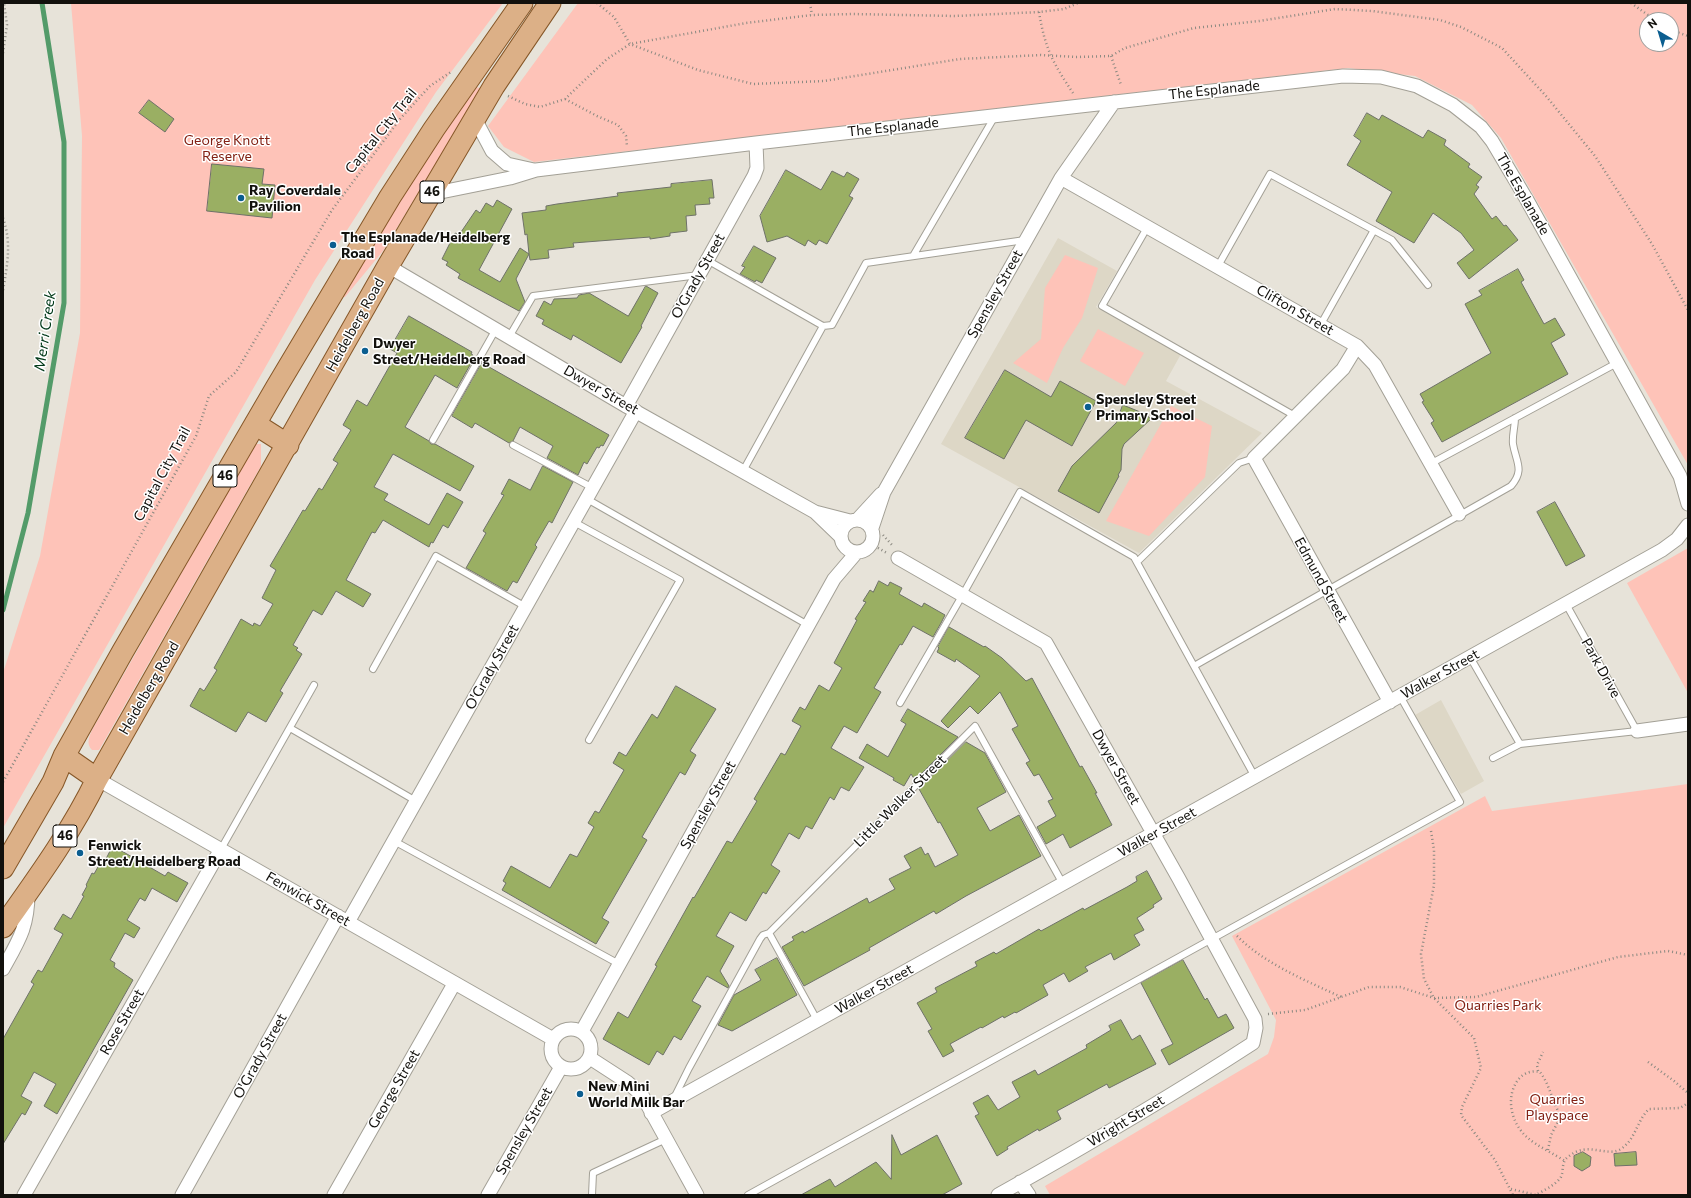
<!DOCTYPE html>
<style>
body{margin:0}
#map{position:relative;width:1691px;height:1198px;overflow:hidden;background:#e7e3d9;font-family:Commissioner,sans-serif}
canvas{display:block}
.frame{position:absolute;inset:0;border:4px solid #12110d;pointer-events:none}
.north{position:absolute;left:1639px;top:12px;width:40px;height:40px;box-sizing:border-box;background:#fff;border:1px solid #a0a09e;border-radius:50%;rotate:322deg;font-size:11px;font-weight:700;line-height:16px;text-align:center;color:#12110d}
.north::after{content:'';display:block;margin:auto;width:14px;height:18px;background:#0b5e90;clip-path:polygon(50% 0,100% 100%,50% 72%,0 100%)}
</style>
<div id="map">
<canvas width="1691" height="1198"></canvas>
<div class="frame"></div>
<div class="north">N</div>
</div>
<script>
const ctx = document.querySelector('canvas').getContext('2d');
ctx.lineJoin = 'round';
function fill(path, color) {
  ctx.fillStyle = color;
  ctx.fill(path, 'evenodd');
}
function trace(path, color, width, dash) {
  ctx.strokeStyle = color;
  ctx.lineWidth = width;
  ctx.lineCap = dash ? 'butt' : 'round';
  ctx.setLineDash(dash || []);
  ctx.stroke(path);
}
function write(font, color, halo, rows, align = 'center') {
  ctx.font = font + ' Commissioner,sans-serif';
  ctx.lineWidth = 3;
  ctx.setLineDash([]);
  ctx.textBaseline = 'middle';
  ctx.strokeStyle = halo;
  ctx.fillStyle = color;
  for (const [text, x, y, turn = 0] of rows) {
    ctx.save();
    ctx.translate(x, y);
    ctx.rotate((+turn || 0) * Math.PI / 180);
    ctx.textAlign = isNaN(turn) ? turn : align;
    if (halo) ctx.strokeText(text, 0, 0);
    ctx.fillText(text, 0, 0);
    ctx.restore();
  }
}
fill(new Path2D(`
 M1058,238L1117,271L1096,307L1181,354L1166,381L1262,433L1139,553L941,444Z
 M1441,700L1484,781L1461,794L1415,715Z`), '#ddd7c6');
fill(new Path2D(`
 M71,3H503L436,92L315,280L3,828V673L40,556L80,333L82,136Z
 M578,3H1688V465L1501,138L1472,105L1415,76L1348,68L534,162L504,147L488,126ZM1647,20H1671V44H1647Z
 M475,87L481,88L383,251L345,297H341L404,190Z
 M1065,255L1098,268L1082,318L1063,348L1047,383L1013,363L1041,339L1045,288Z
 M1098,329L1144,353L1125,386L1080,361Z
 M1171,406L1212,426L1205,477L1149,536L1106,521Z
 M255,444H261V466L102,745L99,750H92C86,744 89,737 92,730Z
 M1688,548V693L1627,583Z
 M1688,784V1195H1050L1045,1186L1268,1054L1274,1037L1276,1020L1232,936L1485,796L1492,811Z`), '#fec3b8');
trace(new Path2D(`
 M3,610L28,513L64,303V142L42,3`), '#539b69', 5);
const building = new Path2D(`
 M149,100L174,119L165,132L139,113Z
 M1367,113L1379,120L1382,115L1423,138L1428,130L1446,140L1444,145L1470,164L1468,167L1482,177L1476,185L1479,187L1474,194L1492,219L1496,216L1504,226L1506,225L1518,240L1469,279L1457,263L1474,250L1461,233L1433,213L1414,243L1376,221L1392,192L1347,165L1361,141L1354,136Z
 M212,164L264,169L262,184L275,185L272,218L207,211Z
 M786,170L821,190L832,171L844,177L847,172L859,179L849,196L853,198L827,244L819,240L816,245L808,240L805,246L787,236L767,242L760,216Z
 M712,180L714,198H709L710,204L695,205L696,215L686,216L687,231L670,233V236L650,239V237L573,243L574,247L548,250L549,258L530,260L529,254L516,279L525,302L519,311L458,278L460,274L446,265L448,262L442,259L455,233L459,235L476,210L480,213L486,203L493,207L497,200L512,209L479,270L500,282L520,248L529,254L527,234L525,235L522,213L546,210V206L557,204L618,196L617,193L671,187V184Z
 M754,246L776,258L762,283L756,280L755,282L740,274L745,267L742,266Z
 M1518,269L1524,280L1521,282L1544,324L1555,318L1565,335L1551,343L1568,374L1442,442L1431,423L1434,421L1422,402L1424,401L1420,394L1491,353L1465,304L1482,295L1479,291Z
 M646,286L658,293L641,326L642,327L621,363L573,335L571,340L542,324L544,320L536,316L544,301L551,305L554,299L577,298L579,295L589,293L628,316Z
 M409,316L472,352L471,354L473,355L472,357L474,358L457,388L435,375L405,427L429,441L431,444H435L474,466L460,491L393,454L374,487L388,494L384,500L429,525L447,493L463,502L448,528L443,525L433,543L431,542L429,547L383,520L375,533L372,532L346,580L371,594L363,607L336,591L322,615L313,610L293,645L298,648L296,650L302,654L280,691L283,693L266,722L248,712L236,732L190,706L200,688L204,691L217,670L214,668L241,619L253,626L254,623L260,626L273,604L262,598L276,570L270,566L303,510L305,511L319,488L322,490L338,463L333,460L351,430L343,425L357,400L367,406L397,353L390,349Z
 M482,363L609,435L603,446L601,445L599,448L597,447L587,464L584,462L578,475L547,458L553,446L520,427L513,441L509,443L475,423L472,428L452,416Z
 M1005,370L1051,397L1060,381L1096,401L1072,446L1026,420L1004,459L965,438Z
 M1123,405L1145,414L1151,419L1124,444L1122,449L1121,470L1118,475L1119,476L1099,513L1058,491L1072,466L1116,423Z
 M543,466L573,482L552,523L549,521L535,545L537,547L517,583L513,581L507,591L466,568L486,533L483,531L504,495L501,494L509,479L530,490Z
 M1555,502L1585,556L1566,566L1537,512Z
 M879,581L888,586L890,582L902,588L899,594L922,607L924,603L945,615L941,623L933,637L913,626L902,645L900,644L874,688L881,692L857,733L844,726L831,748L864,767L849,791L841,787L834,800L830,797L812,829L806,826L799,839L789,833L771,865L780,871L766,894L763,892L746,921L730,912L716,936L734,946L720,971L729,986L728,988L707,976L692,1001L701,1006L681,1040L674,1036L663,1055L657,1051L649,1065L603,1039L618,1012L628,1018L657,966L655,965L693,897L694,898L727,841L732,843L757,801L754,799L781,753L785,755L801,726L792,721L800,707L805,710L819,685L829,691L842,668L834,663L857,620L855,619L866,602L863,601L870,590L873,592Z
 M949,627L984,647L985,646L1002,658L1026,681L1032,678L1080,767L1082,766L1097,793H1095L1112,825L1070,848L1063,834L1046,844L1037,827L1056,816L1048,801L1053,799L1039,774L1034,776L1026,763L1030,761L1012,729L1018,726L1000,692L978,714L970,706L948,728L941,721L980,676L956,659L955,662L937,652L939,648L938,647Z
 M676,686L716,709L690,751L696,755L685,775L680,772L642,837L647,840L602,918L609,922L596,944L502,890L506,883L503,881L511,866L550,888L570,854L577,857L594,827L588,823L595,811L599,813L624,770L613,763L619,752L626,756L652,714L657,718Z
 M908,709L958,737L915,780L911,774L904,786L893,780L894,778L859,758L867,744L888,757L906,724L901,721Z
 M966,742L985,753L1006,792L977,808L990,831L1019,815L1041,856L966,896L936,914L934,911L869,948L870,950L804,986L782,947L794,940L792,937L803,931L804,933L867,898L869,903L895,889L889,879L911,868L904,856L921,847L925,855L928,853L935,867L958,855L940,822L938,823L919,789Z
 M113,846L165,876L168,872L188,883L177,902L152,888L145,901L140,898L127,920L140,928L134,938L125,933L110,960L115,963L114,967L133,980L57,1114L44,1106L56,1084L34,1072L21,1096L32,1102L25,1115L22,1113L3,1144V1039L34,984L31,982L38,970L42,972L63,934L54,929L63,914L71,919L84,896L82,895L87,886L86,885L92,873L94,874L103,858L105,860Z
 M1147,871L1162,899L1153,905L1154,907L1137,918L1144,930L1134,935L1140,945L1114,960L1111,953L1085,967L1088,971L1069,982L1064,973L1043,985L1048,995L1016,1013L1015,1012L1004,1018L1003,1016L982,1028L981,1027L950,1044L954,1051L943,1057L928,1031L932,1029L917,1003L937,992L935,988L977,966L975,962L994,952L996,954L1039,929L1041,931L1083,908L1084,910L1127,887L1137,881L1136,877Z
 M777,958L797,995L732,1031L718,1025L734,995L761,980L755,970Z
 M1183,960L1205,1000L1207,998L1218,1018L1226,1014L1234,1028L1169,1065L1161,1050L1173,1044L1141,983Z
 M1121,1020L1132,1040L1140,1035L1156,1064L1109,1088L1107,1084L1057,1111L1061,1119L1039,1131L1038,1129L1007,1147L1008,1149L997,1156L975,1116L979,1114L973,1103L988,1095L998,1110L1020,1097L1012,1082L1035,1070L1038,1075L1087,1048L1086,1045L1111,1030L1109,1026Z
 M892,1135L901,1155L937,1135L962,1184L942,1195H801L830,1179L835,1187L876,1162L891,1179Z
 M1583,1152L1591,1157L1590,1166L1582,1171L1574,1166V1156Z
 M1636,1152L1637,1165L1615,1166L1614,1154Z`);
fill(building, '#9aaf63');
trace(building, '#6e7168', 1);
const lane = new Path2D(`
 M1148,226L1102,306L1295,416
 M913,256L995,116
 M707,260L823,326
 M1218,266L1270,174L1392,240L1428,285
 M1321,324L1374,230
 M509,337L533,296L699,275
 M433,440L496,329
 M513,445L593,488
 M1430,464L1617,363
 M743,471L823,326L832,325L866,263L1025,240
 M587,499L808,625
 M574,522L680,580L589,740
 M1137,562L1239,463L1254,458
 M1470,657L1520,744L1637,731L1566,604
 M1194,666L1511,486C1525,470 1516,462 1513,444C1512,436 1515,426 1515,418
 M373,669L436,556L526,607
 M900,703L962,596L1020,492L1134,557L1255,777
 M290,728L416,801
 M1493,758L1520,744
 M394,841L619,964
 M221,849L314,685
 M817,1020L769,933L975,726L1063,884
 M674,1098L689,1068L760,939L763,935L769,933
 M592,1195L593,1173L666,1139
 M748,1195L1460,802L1400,696`);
const street = new Path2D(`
 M475,119L492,151L507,164L534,170
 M1061,178L1357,346L1375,365L1459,514
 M431,194L510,178L536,170L756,143L1343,76L1381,77L1417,86L1453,105L1481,127L1492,141L1527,200L1680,476L1688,504
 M388,266L626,406L815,512L841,537
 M1357,346L1343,369L1254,458L1390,702
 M626,406L754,176L757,168L756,143
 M815,512L850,521
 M858,519L881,494
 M841 536a16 16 0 1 1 32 0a16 16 0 1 1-32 0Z
 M872,528L884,492L1061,178L1114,102
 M898,558L1046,643L1179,879L1255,1019L1256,1028L1253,1043C1170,1097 1084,1147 998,1195
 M1637,731L1688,724
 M97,779L553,1039
 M348,922L636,411
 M3,969C19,940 28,927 28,893
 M551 1049a20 20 0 1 1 40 0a20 20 0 1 1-40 0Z
 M582,1031L834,579L857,552
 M590,1058L627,1082L642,1095L697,1195
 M651,1113L1662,550L1677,539L1688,525
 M1020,1182L1029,1195
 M24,1195L221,849
 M182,1195L338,916
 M334,1195L454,984
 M488,1195L561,1067`);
const primary = new Path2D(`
 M255,424L288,445
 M64,756L97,779
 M3,868L53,782L64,756L123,651L276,388L390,197L434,129L522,3
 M3,927C37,879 72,831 97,779L388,266L494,86L550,3`);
trace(lane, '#a3a096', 8);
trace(street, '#a3a096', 15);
trace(primary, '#865728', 23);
trace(new Path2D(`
 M597,3L614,17L630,44L698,70L753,84L824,81L960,59L1041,55L1076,57L1111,56L1125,48L1194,28L1259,21L1335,9L1372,11L1440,20L1461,27L1502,48L1546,96L1595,156L1652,244L1688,310
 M810,3L812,15
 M1631,3L1655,20
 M1039,12C1045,49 1053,63 1073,93
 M1671,30L1688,36
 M3,53L7,25L4,3
 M1111,56L1121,85
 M508,96L525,104L540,107L565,99L607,59L630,44L746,23L812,15L852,14L955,16L1039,12L1064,9L1078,3
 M565,99L597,116L618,125L626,136L627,146
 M3,218C12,244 7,265 3,291
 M883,535L892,545
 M871,544L887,553
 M3,782L196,436L209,396L236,372L332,210L400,119L430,86L451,72
 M1431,831L1434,850V885L1421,954L1424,979L1434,998L1474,1038L1481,1068L1462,1107L1461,1115L1495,1160L1513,1195
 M1237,936C1265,964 1305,980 1341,997
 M1268,1014L1305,1010L1369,987H1400L1434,998L1476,997L1618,957L1668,951L1688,955
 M1648,1062L1674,1081L1688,1093
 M1538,1071L1537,1065L1543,1052
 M1548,1150L1551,1135L1561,1116C1552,1102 1550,1085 1540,1072C1532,1070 1523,1073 1518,1080C1505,1097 1511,1124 1528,1138C1537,1146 1554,1154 1565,1161
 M1511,1189L1536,1195C1544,1190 1556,1185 1561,1177C1564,1170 1561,1162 1568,1157C1588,1140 1606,1158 1621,1149C1636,1139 1637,1120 1649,1109L1680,1108L1688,1103`), '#8b8981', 2.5, [1, 3]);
trace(lane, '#fff', 6);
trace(street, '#fff', 13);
trace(primary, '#dcb087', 21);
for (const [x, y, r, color] of [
 [241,198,4,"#0b5e90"],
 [333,245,4,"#0b5e90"],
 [365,351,4,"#0b5e90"],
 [1088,407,4,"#0b5e90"],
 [80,853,4,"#0b5e90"],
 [580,1094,4,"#0b5e90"]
]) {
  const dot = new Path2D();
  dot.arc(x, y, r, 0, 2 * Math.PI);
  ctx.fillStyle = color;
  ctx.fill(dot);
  trace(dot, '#fff', 1.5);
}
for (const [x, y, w] of [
 [432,192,24],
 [225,476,24],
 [65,836,24]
]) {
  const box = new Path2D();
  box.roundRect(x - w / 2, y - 11, w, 22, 3);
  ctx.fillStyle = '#fff';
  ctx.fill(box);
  trace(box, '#12110d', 1);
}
write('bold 13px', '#12110d', null, [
 ["46",432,192],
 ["46",225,476],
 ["46",65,836]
]);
write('14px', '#12110d', '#fff', [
 ["The Esplanade",1214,90,-6],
 ["The Esplanade",893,127,-6],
 ["Capital City Trail",381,131,-51],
 ["The Esplanade",1523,194,60],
 ["O'Grady Street",698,276,-61],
 ["Spensley Street",995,294,-61],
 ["Clifton Street",1295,310,30],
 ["Heidelberg Road",355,325,-61],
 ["Dwyer Street",601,390,30],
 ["Capital City Trail",162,474,-62],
 ["Edmund Street",1321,580,61],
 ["O'Grady Street",492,667,-61],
 ["Park Drive",1601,668,61],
 ["Walker Street",1440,674,-29],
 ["Heidelberg Road",149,688,-60],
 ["Dwyer Street",1116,767,61],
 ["Little Walker Street",900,801,-45],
 ["Spensley Street",708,805,-61],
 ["Walker Street",1157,832,-29],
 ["Fenwick Street",308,899,30],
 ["Walker Street",874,989,-29],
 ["Rose Street",122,1022,-60],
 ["O'Grady Street",260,1056,-61],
 ["George Street",394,1089,-60],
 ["Wright Street",1126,1121,-31],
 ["Spensley Street",524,1131,-60]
]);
write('14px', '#822114', '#fff', [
 ["George Knott",227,140],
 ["Reserve",227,156],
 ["Quarries Park",1498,1005],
 ["Quarries",1557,1099],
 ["Playspace",1557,1115]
]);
write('bold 14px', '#12110d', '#fff', [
 ["Ray Coverdale",249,190],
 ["Pavilion",249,206],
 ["The Esplanade/Heidelberg",341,237],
 ["Road",341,253],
 ["Dwyer",373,343],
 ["Street/Heidelberg Road",373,359],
 ["Spensley Street",1096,399],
 ["Primary School",1096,415],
 ["Fenwick",88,845],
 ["Street/Heidelberg Road",88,861],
 ["New Mini",588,1086],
 ["World Milk Bar",588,1102]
], 'left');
write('italic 15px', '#003918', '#fff', [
 ["Merri Creek",45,331,-82]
]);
</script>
